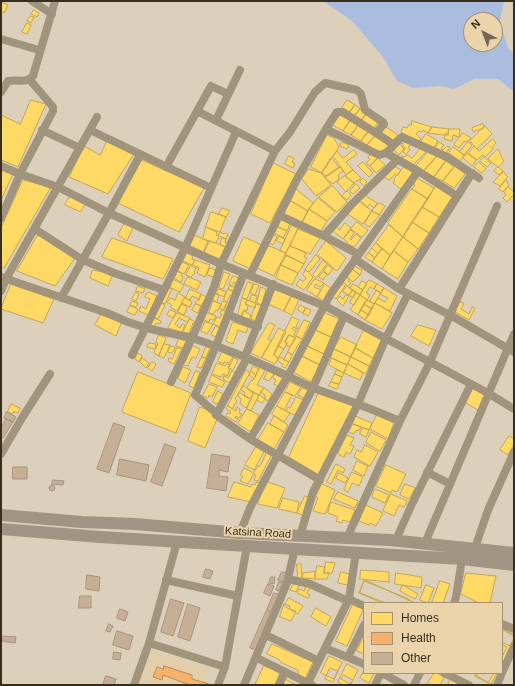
<!DOCTYPE html>
<style>
body{margin:0}
#map{position:relative;width:515px;height:686px;overflow:hidden;background:#ddd0ba;font-family:Arial,sans-serif}
canvas{display:block}
.frame{position:absolute;inset:0;border:2px solid #372e1e;pointer-events:none}
.legend{position:absolute;left:363px;top:602px;width:140px;height:72px;box-sizing:border-box;background:#ebd4ac;border:1px solid #a39273;margin:0;padding:5px 7px;list-style:none;font-size:12px;color:#372e1e}
.legend li{display:flex;align-items:center;gap:8px;height:20px}
.legend b{width:20px;border:1px solid #a39273}
.north{position:absolute;left:463px;top:12px;width:40px;height:40px;box-sizing:border-box;background:#ebd4ac;border:1px solid #a39273;border-radius:50%;rotate:318deg;font-size:11px;font-weight:700;line-height:16px;text-align:center;color:#372e1e}
.north::after{content:'';display:block;margin:auto;width:14px;height:18px;background:#716755;clip-path:polygon(50% 0,100% 100%,50% 72%,0 100%)}
</style>
<div id="map">
<canvas width="515" height="686"></canvas>
<div class="frame"></div>
<ul class="legend">
<li><b style="height:11px;background:#ffd966"></b>Homes</li>
<li><b style="height:11px;background:#f6b26b"></b>Health</li>
<li><b style="height:11px;background:#c6af94"></b>Other</li>
</ul>
<div class="north">N</div>
</div>
<script>
const ctx = document.querySelector('canvas').getContext('2d');
ctx.lineJoin = 'round';
function fill(path, color) {
  ctx.fillStyle = color;
  ctx.fill(path, 'evenodd');
}
function trace(path, color, width, dash) {
  ctx.strokeStyle = color;
  ctx.lineWidth = width;
  ctx.lineCap = dash ? 'butt' : 'round';
  ctx.setLineDash(dash || []);
  ctx.stroke(path);
}
function write(font, color, halo, rows, align = 'center') {
  ctx.font = font + ' Arial,sans-serif';
  ctx.lineWidth = 4;
  ctx.setLineDash([]);
  ctx.textBaseline = 'middle';
  ctx.strokeStyle = halo;
  ctx.fillStyle = color;
  for (const [text, x, y, turn = 0] of rows) {
    ctx.save();
    ctx.translate(x, y);
    ctx.rotate((+turn || 0) * Math.PI / 180);
    ctx.textAlign = isNaN(turn) ? turn : align;
    if (halo) ctx.strokeText(text, 0, 0);
    ctx.fillText(text, 0, 0);
    ctx.restore();
  }
}
fill(new Path2D(`
 M153,650L210,668L206,685H137L149,652Z`), '#e2ceaa');
fill(new Path2D(`
 M323,1H504L500,21L508,48L514,53V92L498,79H474L454,89L440,86L413,88L397,81L383,57L352,21ZM471,20H495V44H471Z`), '#abbdde');
const homes = new Path2D(`
 M1,2L8,5L4,13L1,11Z
 M34,10L39,13L37,17L31,14Z
 M30,16L34,17L31,23L27,21Z
 M27,23L31,25L27,34L22,32Z
 M31,100L46,104L18,167L1,160V115L20,124Z
 M347,100L355,105L349,113L342,108Z
 M355,105L360,109L354,117L349,113Z
 M360,109L366,114L361,121L354,117Z
 M366,114L379,121L373,129L361,121Z
 M340,115L350,121L343,131L333,125Z
 M350,121L358,126L351,135L343,131Z
 M412,121L432,127L428,133L423,130L422,132L419,131L416,134L421,139L419,143L401,132L403,127L407,128L409,125H411Z
 M483,124L484,128L473,132L472,128Z
 M358,126L368,132L361,141L351,135Z
 M485,126L492,134L477,149L470,141Z
 M386,127L398,135L393,140L381,132Z
 M432,127L449,129L448,133L443,135L428,133Z
 M449,129H460L459,137L453,135L452,141L444,139L445,135H448Z
 M368,132L375,136L367,145L361,141Z
 M463,133L471,138L467,142L464,141L459,148L454,145Z
 M426,134L438,141L433,149L421,142Z
 M327,135L334,138L339,147L322,173L311,167Z
 M375,136L390,146L379,153L367,145Z
 M108,139L134,154L108,194L69,177L84,146L100,155Z
 M493,139L496,143L492,147L493,149L485,157L482,155L477,160L468,153L474,146L479,151Z
 M408,141L412,144L408,147L410,150L406,154L403,152L405,148L402,144Z
 M342,142L349,145L347,149L340,146Z
 M439,142L444,145L441,149L443,150L447,146L450,147L445,155L434,150Z
 M468,142L472,145L464,155L460,152Z
 M399,144L404,149L399,155L393,149Z
 M453,147L464,155L460,161L449,153Z
 M421,148L426,152L413,165L401,157L402,156L404,157L407,155L412,158Z
 M498,149L504,162L498,167L488,159Z
 M354,150L357,154L346,162L353,170L346,175L333,156L337,151L343,158Z
 M429,151L437,156L424,171L416,166Z
 M467,153L476,160L472,166L463,158Z
 M372,154L378,158L370,166L366,163L370,159L368,157Z
 M289,156L294,158L292,162L295,164L293,168L285,164Z
 M437,156L446,161L434,177L424,171Z
 M484,157L491,163L487,167L480,161Z
 M331,158L339,167L326,176L322,173Z
 M378,158L385,165L376,173L370,166Z
 M142,160L204,188L179,232L118,203Z
 M446,161L454,167L443,181L434,177Z
 M363,162L373,173L369,177L358,166Z
 M479,162L486,169L481,173L474,167Z
 M273,163L296,174L270,223L251,214Z
 M394,166L401,170L397,176L395,174L389,180L383,176Z
 M455,166L465,174L454,188L443,181Z
 M341,167L343,171L338,175L339,179L333,184L325,178Z
 M404,167L413,172L401,189L393,183L395,180L394,179Z
 M498,167L503,171L499,175L494,171Z
 M1,169L13,174L1,200Z
 M309,169L321,173L331,185L316,196L302,179Z
 M353,170L361,178L354,183L345,176Z
 M504,172L508,177L500,186L493,182Z
 M345,176L354,183L346,192L337,182Z
 M363,178L367,182L364,186L360,182Z
 M417,178L434,188L428,199L412,189L415,185H414Z
 M23,180L51,187L4,268L1,266V228Z
 M506,180L509,185L503,192L499,189Z
 M356,184L360,188L353,194L350,191Z
 M332,186L339,192L340,195L347,202L337,212L319,197Z
 M436,186L453,196L439,217L422,207Z
 M508,187L514,192V194L507,202L503,198L506,195L504,192Z
 M296,189L313,203L308,211L291,201Z
 M412,189L428,199L403,237L388,223Z
 M347,191L351,195L347,200L342,196Z
 M363,194L377,203L374,208L370,204L367,207L359,200Z
 M70,196L85,203L81,212L65,205Z
 M318,198L335,212L327,221L309,209Z
 M291,201L308,211L302,223L283,214Z
 M359,201L372,211L363,224L348,214Z
 M379,203L385,206L379,215L372,211Z
 M422,207L439,217L429,233L412,222Z
 M222,208L230,211L226,217L219,214Z
 M309,209L327,221L320,233L302,223Z
 M372,211L380,215L369,227L365,224Z
 M211,212L226,217L220,232L206,227Z
 M280,219L290,224L287,231L276,226Z
 M357,222L368,230L362,237L351,229Z
 M412,222L429,233L418,249L403,237Z
 M125,223L133,227L127,241L118,235Z
 M345,223L351,228L343,239L333,231L337,227L339,230Z
 M292,225L298,229L286,253L280,251Z
 M389,225L403,237L390,255L376,243Z
 M276,226L287,231L283,238L273,232Z
 M206,227L217,232L216,235L219,236L216,243L203,239Z
 M298,229L320,238L310,254L290,246Z
 M351,230L354,233L350,239L351,240L356,234L361,238L354,247L347,243V242L344,239Z
 M220,232L224,234V233L228,234L226,239L219,236Z
 M273,234L277,237L273,245L269,242Z
 M38,235L75,258L55,286L17,271Z
 M194,235L208,241L203,252L189,246Z
 M279,236L285,239L283,244L277,241Z
 M244,237L262,245L251,269L233,261Z
 M403,237L418,249L408,262L394,251Z
 M112,238L173,259L163,279L102,257Z
 M222,238L226,239L225,243L227,244L226,247L220,245Z
 M210,241L226,247L220,259L204,253Z
 M326,241L346,258L337,271L317,254Z
 M376,243L382,249L378,254L372,248Z
 M267,245L286,253L274,276L257,268Z
 M290,246L306,253L304,257L307,258L304,264L285,255Z
 M372,248L378,254L375,258L369,253Z
 M382,249L390,255L382,269L372,262Z
 M394,251L408,262L398,279L382,269Z
 M187,253L193,256L192,259L195,260L192,265L183,261Z
 M369,253L375,258L372,262L365,257Z
 M287,255L304,264L298,273L281,265Z
 M316,255L320,259L309,272L305,270Z
 M195,260L210,265L205,277L197,273L199,268L193,265Z
 M323,260L327,264L316,278L313,275Z
 M182,262L189,265L184,274L178,271Z
 M281,265L298,273L292,285L276,278Z
 M328,265L333,269L328,275L324,271Z
 M191,266L196,268L194,272L195,273L191,277L186,275Z
 M354,266L362,270L360,275L352,269Z
 M210,268L216,270L214,277L207,275Z
 M352,269L360,275L353,282L347,277Z
 M93,270L113,274L108,286L90,278Z
 M306,270L313,277L304,290L296,285L300,279L303,282L306,278L303,275Z
 M177,271L182,274L181,276L183,277L181,282L174,278Z
 M224,272L230,274L223,289L219,288Z
 M323,272L327,274L323,280L319,277Z
 M233,276L241,279L236,292L228,289L229,286L234,287L236,283L234,282L232,285H229Z
 M188,277L201,282L197,290L184,284Z
 M347,277L349,279L348,281L351,283L348,286L343,282Z
 M173,279L184,285L180,292L169,287Z
 M315,279L324,283L320,287L316,284L314,287L321,290L317,297L307,290Z
 M369,280L377,284L374,289L370,287L366,293L370,295L367,300L360,295Z
 M362,281L367,283L363,290L358,287Z
 M248,282L253,283L247,299L242,298Z
 M340,282L345,286L336,299L332,296Z
 M11,284L54,299L43,323L1,309Z
 M254,284L259,285L255,295L251,293Z
 M325,284L332,289L325,301L317,297Z
 M353,284L363,290L360,295L350,289Z
 M377,284L384,288L381,293L374,289Z
 M138,286L145,289L143,293L136,291Z
 M347,286L353,290L349,295L343,292Z
 M261,287L266,289L262,305L257,303Z
 M169,288L172,289L165,304L162,303Z
 M275,288L292,295L284,311L268,304Z
 M384,288L397,296L390,311L375,303L378,298L385,302L388,298L380,294Z
 M190,289L201,294L199,299L192,296L190,300L186,298Z
 M219,289L226,292L224,297L216,293Z
 M228,289L236,293L234,296L230,295L227,302L224,300Z
 M353,290L356,292L353,298L349,295Z
 M377,290L381,293L374,304L370,301Z
 M136,292L139,294L136,301L132,299Z
 M148,292L157,296L148,315L139,311L141,306L146,309L150,299L145,297Z
 M356,292L360,295L354,305L350,303Z
 M178,293L185,297L177,311L170,307L172,305L167,302L170,298L175,300Z
 M201,294L206,297L201,306L195,303L197,300H199Z
 M215,294L219,295L217,302L213,300Z
 M252,295L257,296L255,303L250,301Z
 M292,295L299,299L292,315L284,311Z
 M346,295L349,296L343,306L337,300L340,296L343,299Z
 M360,295L367,300L358,315L351,310Z
 M185,298L192,302L190,307L182,303Z
 M242,298L247,300L245,304L248,306L247,311L244,310L241,316L238,315Z
 M247,300L256,303L255,308L246,304Z
 M367,300L374,304L372,309L364,304Z
 M132,301L138,303L136,307L130,305Z
 M213,301L221,304L218,311L216,310L213,314L209,313Z
 M223,301L227,302L223,310L220,308Z
 M460,302L464,303L461,309L469,314L472,307L475,308L469,320L455,312Z
 M161,303L165,305L158,319L154,317Z
 M227,303L231,304L220,327L213,324L217,317L220,318L222,314H220L222,310L224,311Z
 M375,303L392,313L382,329L365,320Z
 M182,304L187,307L184,315L178,312Z
 M196,304L201,306L198,313L192,310Z
 M256,304L262,306L256,321L251,319Z
 M364,304L372,309L369,315L361,310Z
 M300,305L306,308L303,313L298,310Z
 M130,306L138,309L135,315L127,312Z
 M306,308L311,310L308,316L303,313Z
 M170,310L176,312L173,318L167,315Z
 M361,310L369,315L365,320L358,315Z
 M244,311L251,315L250,319L242,317Z
 M323,312L339,319L331,337L315,330Z
 M177,313L190,318L187,322L179,318L175,324L178,326V327L180,328L182,324L185,325L182,332L168,328Z
 M207,313L216,316L214,320L210,319L209,322L204,320Z
 M101,315L122,321L116,336L95,325Z
 M292,317L299,320L296,326L298,327V329L293,327L292,329L296,331L293,337L289,335L285,342L287,343L284,349L278,346Z
 M154,318L161,321L160,324L156,323L154,326H150Z
 M190,319L194,321L189,333L183,332Z
 M304,320L310,322L302,339L296,336Z
 M205,322L213,324L207,334L201,331Z
 M233,322L248,327L246,333L238,330L233,344L226,341Z
 M269,323L275,325L268,339L271,341L261,358L251,353Z
 M418,325L436,330L429,346L411,336Z
 M216,326L220,328L216,337L211,335Z
 M279,328L286,332L274,355L278,358L275,364L262,358Z
 M315,330L331,337L324,354L307,346Z
 M364,330L382,339L373,358L355,348Z
 M159,335L166,338L159,356L154,353L158,343L156,342Z
 M289,335L296,338L290,347L286,345L287,343L285,342Z
 M296,336L302,339L292,355L288,352Z
 M341,337L357,345L351,357L334,349Z
 M179,339L186,341L183,348L176,346Z
 M149,343L156,344L155,349L147,347Z
 M164,344L170,345L164,358L159,356Z
 M171,346L175,347L174,351L170,353L168,352Z
 M193,346L200,349L196,358L192,357L188,366L184,365Z
 M278,346L284,349L278,358L274,355Z
 M307,346L324,354L320,365L302,356Z
 M206,347L210,348L206,358L202,357Z
 M177,348H182L174,364L168,361L169,358L172,359Z
 M355,348L373,358L369,366L351,357Z
 M334,349L351,357L347,365L331,358Z
 M222,352L233,357L229,363L224,362L223,364L218,361Z
 M288,352L292,355L289,362L284,360Z
 M138,353L142,356L139,362L135,359Z
 M302,356L320,365L311,382L293,372Z
 M202,357L206,358L201,368L197,367Z
 M280,357L289,362L285,368L282,366L283,364L278,361Z
 M351,357L369,366L366,374L348,364Z
 M142,358L149,363L146,368L140,362Z
 M234,358L238,360L233,370L229,368Z
 M332,358L347,365L344,373L329,365Z
 M152,362L156,364L152,371L148,368Z
 M217,363L225,366L227,364L230,365L228,368L230,369L227,376L223,374L221,377L212,374Z
 M348,364L363,373L360,380L344,373Z
 M253,366L259,369L256,375L251,371Z
 M183,367L191,370L185,383L178,379Z
 M260,367L265,370L257,385L264,388L259,395L247,388L251,380L252,381L254,379Z
 M246,370L250,373L235,399L237,401L232,409L228,406Z
 M337,370L344,373L342,377L335,374Z
 M196,371L200,372L194,388L189,386Z
 M232,371L238,375L232,385L223,379L224,376L228,378Z
 M251,371L256,375L254,379L249,375Z
 M268,371L274,374L269,381L264,379Z
 M138,372L191,393L176,433L122,412Z
 M275,374L284,379L280,387L274,384L276,380L273,378Z
 M335,374L342,377L339,384L331,382Z
 M212,375L225,382L222,387L209,382Z
 M290,382L301,387L295,396L285,392Z
 M331,382L339,384L337,389L329,386Z
 M209,384L217,387L212,397L209,395L208,398L203,396Z
 M244,386L253,393L251,399L244,396L245,392L241,390Z
 M473,386L486,393L478,410L464,402Z
 M264,388L272,394L268,401L265,399V395L261,392Z
 M302,388L308,390L304,398L298,395Z
 M218,391L223,394L218,404L213,402Z
 M285,392L292,395L284,410L277,406Z
 M319,392L355,406L319,475L289,457Z
 M240,393L251,399L246,408L240,403L241,399L238,396Z
 M254,393L259,395L251,411L247,409Z
 M259,395L265,399L262,403L257,400Z
 M296,397L304,400L295,415L286,411L288,407L290,408Z
 M11,404L20,408L18,413L14,411L13,414L8,412Z
 M228,406L236,411L237,407L240,409L239,413L242,414L239,418L236,416L235,418L238,419L236,422L226,416L227,413L230,414L231,412L226,409Z
 M277,406L290,413L284,422L272,414Z
 M200,407L219,414L205,448L188,441Z
 M247,409L259,415L251,432L238,424Z
 M377,415L394,423L388,439L370,429Z
 M274,416L288,425L284,432L270,424Z
 M355,416L372,423L369,430L353,424Z
 M268,423L284,432L274,449L258,440Z
 M353,424L361,427L359,431L356,430L354,434L349,432Z
 M363,428L369,430L366,437L360,434Z
 M371,432L386,440L380,451L366,443Z
 M347,435L354,438L350,445L354,446L350,454L346,452L344,457L338,454Z
 M509,436L514,439V444L508,455L500,450Z
 M365,445L378,452L370,466L354,457L357,450L361,452Z
 M256,447L264,452L254,470L245,465Z
 M267,452L272,454L258,481L254,480L256,475L253,474L258,466H260Z
 M357,461L368,466L364,476L353,470Z
 M336,464L345,469L343,473L338,470L331,484L327,482Z
 M386,465L406,474L397,492L392,490L391,493L376,486Z
 M244,468L254,473L248,484L240,481L243,476L241,475Z
 M352,472L363,477L359,486L352,483L348,492L344,490Z
 M339,473L348,478L345,483L336,478Z
 M265,481L285,488L277,508L258,504Z
 M234,482L251,487L252,484L255,485L256,482L262,484L251,502L228,497Z
 M322,484L335,490L325,514L313,511L318,498L316,496Z
 M405,484L415,488L409,499L400,495Z
 M375,489L389,495L385,503L372,497Z
 M338,492L358,501L355,508L334,499Z
 M391,494L407,501L404,507L399,505L394,516L383,511Z
 M305,496L312,498L306,516L297,513Z
 M283,498L299,502L297,513L279,509Z
 M331,502L355,510L350,522L343,520L342,523L336,521L338,517L328,513Z
 M366,505L383,513L376,526L370,523L369,525L359,521Z
 M326,562L335,563L332,573H324Z
 M297,564H301L302,578H298Z
 M317,566L325,567L324,573H329L327,579H315Z
 M361,570L389,572V582L360,579Z
 M315,572V579L302,578L303,573Z
 M341,572L350,574L348,585L338,583Z
 M396,573L422,577L421,588L395,584Z
 M466,573L496,576L490,603H479L461,594Z
 M365,580L415,603H382L359,593Z
 M364,581L409,599L407,603H386L360,593Z
 M440,581L450,584L443,603H432Z
 M295,582L300,584L296,592L290,590Z
 M403,585L418,594L415,599L400,591Z
 M426,585L434,588L428,603L420,600Z
 M306,586L310,587L307,593L310,595L308,598L297,593L299,589L304,591Z
 M289,598L303,606L298,614L284,606Z
 M354,602L364,608L347,646L336,641Z
 M284,604L290,606L289,609L296,611L291,621L280,617Z
 M316,608L331,617L326,626L311,617Z
 M502,628L514,635V638L510,646L502,642Z
 M503,630L514,636V643L502,664Z
 M364,635V654L357,651Z
 M272,644L313,662L305,679L299,676L298,670L282,663L278,659L267,654Z
 M502,644L507,647L502,657Z
 M329,656L342,662L334,679L321,673Z
 M347,664L358,670L350,685H343L338,682Z
 M264,666L280,672L275,685H255Z
 M330,668L338,671L333,682L325,679Z
 M364,671V673H374L369,683L360,678Z
 M434,673H437L444,677L440,685H427Z
 M477,673H494L488,683L475,676Z
 M478,673H497L491,684L477,676Z
 M344,675L353,680L350,684L341,679Z
 M451,678L462,685H448Z
 M285,679L296,685H283Z`);
fill(homes, '#ffd966');
trace(homes, '#c3a650', 1);
const health = new Path2D(`
 M164,666L192,675V679L209,684L208,685H190L163,675L162,680L153,677L157,667L163,669Z`);
fill(health, '#f6b26b');
trace(health, '#bd8a54', 1);
const building = new Path2D(`
 M7,412L16,417L13,422L4,418Z
 M6,419L13,422L3,438L1,437V428Z
 M114,423L125,427L109,473L97,469Z
 M165,444L176,448L162,486L151,482Z
 M212,454L230,457L228,472L219,470V476L228,477L226,491L207,488Z
 M120,459L149,465L146,481L117,475Z
 M13,467H27V479H13Z
 M53,480L64,481L63,485L52,484Z
 M49 488a3 3 0 1 1 6 0a3 3 0 1 1-6 0Z
 M206,569L213,571L210,579L203,577Z
 M282,572L287,573L284,582L278,580Z
 M87,575L100,577L99,591L86,589Z
 M271,577H275L274,584L269,583Z
 M279,582L283,583L279,591L276,590Z
 M268,584L274,586L270,596L264,593Z
 M274,593L279,594L272,613L267,610Z
 M80,596H91V608H79Z
 M171,599L184,603L173,636L161,632Z
 M188,604L200,608L190,641L178,637Z
 M120,609L128,612L125,621L117,618Z
 M267,610L272,613L256,650L250,648Z
 M109,624L113,626L110,632L106,631Z
 M117,631L133,636L129,650L113,645Z
 M1,636L16,637L15,643L1,641Z
 M114,652L121,653L120,660L113,659Z
 M106,676L116,679L114,685H103Z`);
fill(building, '#c6af94');
trace(building, '#a09485', 1);
trace(new Path2D(`
 M32,1L52,14
 M1,39L39,50
 M1,92L8,81C17,79 26,84 33,76L55,1
 M197,111L275,151
 M216,120L240,70
 M42,130L80,148
 M90,130L211,188
 M376,133L343,112H337L326,129L379,155L386,153
 M1,166L20,174L58,187L109,213L221,264L325,306L488,393L514,409
 M166,167L211,86L228,94
 M418,171L457,196
 M279,215L324,236L358,254
 M1,218L20,174L53,111V107L30,80
 M35,229L83,260L114,273L164,290
 M324,236L351,205L397,160
 M355,259L399,289L450,315L514,352
 M250,275L297,179L326,129
 M1,277L107,313L128,322L146,328L192,338L214,287L221,264L275,151L290,132L315,92L325,83L357,90L361,94L365,110L383,122L384,124L376,133L394,145
 M399,289L472,173
 M1,291L6,279L97,117
 M61,298L109,213L140,155
 M229,315L258,327
 M132,355L185,248L236,132
 M245,357L273,284
 M171,382L192,338L216,346L244,273
 M216,415L247,358
 M400,421L430,362L497,206
 M250,439L216,415V413L195,395L216,346L245,357L288,376L250,439L320,480
 M1,454L22,418L50,374
 M427,472L450,484
 M240,533L250,508L313,388L344,316
 M300,536L313,492L358,404L313,388L288,376L330,295L418,171L386,153L402,137L447,157L479,178
 M347,538L400,421L358,404L386,338L408,294
 M396,540L411,506L471,384
 M425,543L514,334
 M475,548L488,510L514,452
 M288,579L310,584L348,601
 M166,580L238,596
 M349,599L364,606
 M454,603L456,597L462,559
 M502,624L514,629
 M266,635L319,661
 M149,643L225,667
 M325,648L364,664
 M348,657L364,625
 M257,658L312,685
 M382,673L404,685
 M444,673L469,685
 M502,673L514,646
 M134,685L149,643L177,542
 M218,685L225,667L247,546
 M244,685L287,583L295,548
 M279,685L285,672
 M307,685L349,599L356,552
 M375,685L381,673
 M414,685L420,673
 M497,685L502,673`), '#a0947d', 8);
trace(new Path2D(`
 M1,515L82,522L135,524L240,533L390,540L514,553
 M1,529L100,537L394,555L462,559L514,565`), '#a19482', 12);
write('11px', '#372e1e', '#ebd4ac', [
 ["Katsina Road",258,533,3]
]);
</script>
